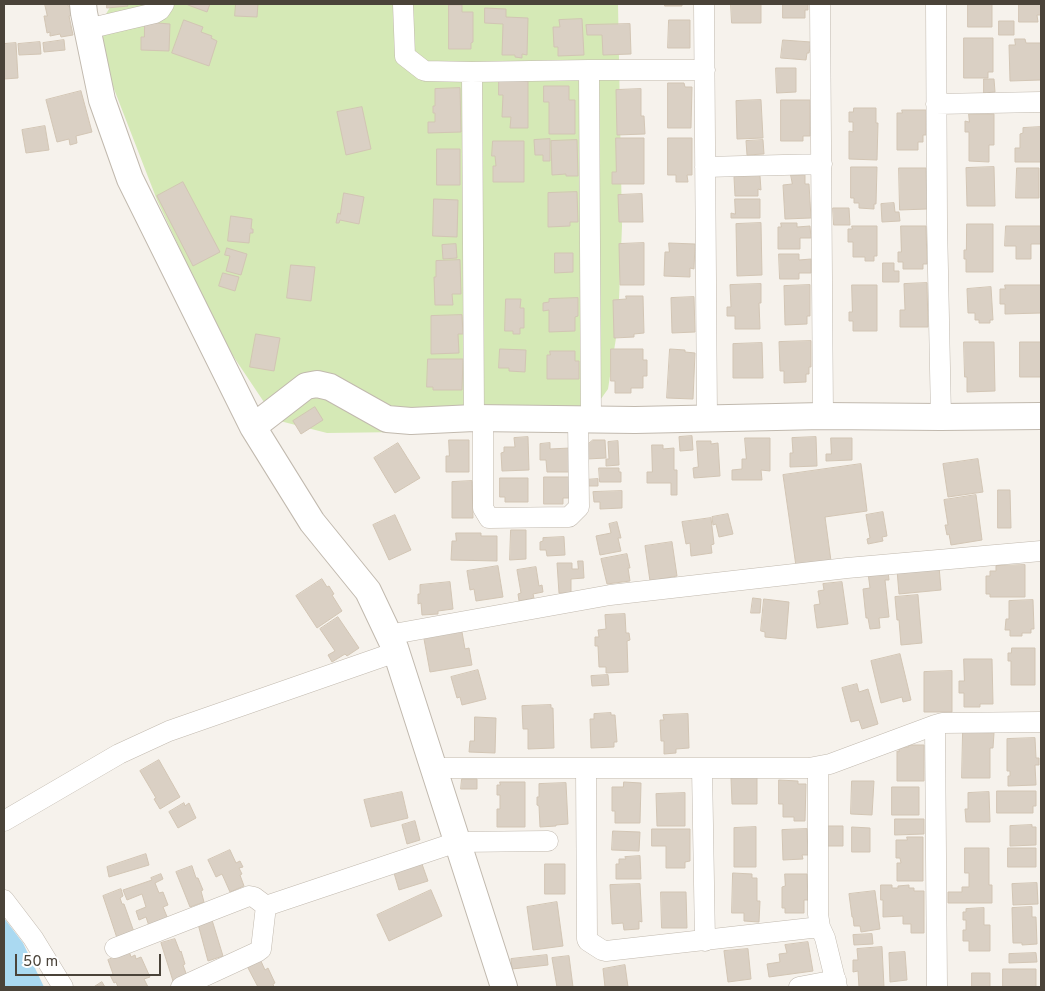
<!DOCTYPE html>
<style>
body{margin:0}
#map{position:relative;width:1045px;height:991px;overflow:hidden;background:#f6f2ec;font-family:Overpass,sans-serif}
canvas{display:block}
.frame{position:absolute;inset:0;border:5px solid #4a4339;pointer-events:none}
.scale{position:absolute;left:15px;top:954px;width:146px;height:22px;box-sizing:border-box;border:2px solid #4a4339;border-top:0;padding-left:6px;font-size:15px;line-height:18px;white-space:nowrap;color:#4a4339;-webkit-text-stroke:4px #fff;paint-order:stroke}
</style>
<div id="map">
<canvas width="1045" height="991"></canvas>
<div class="frame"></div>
<div class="scale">50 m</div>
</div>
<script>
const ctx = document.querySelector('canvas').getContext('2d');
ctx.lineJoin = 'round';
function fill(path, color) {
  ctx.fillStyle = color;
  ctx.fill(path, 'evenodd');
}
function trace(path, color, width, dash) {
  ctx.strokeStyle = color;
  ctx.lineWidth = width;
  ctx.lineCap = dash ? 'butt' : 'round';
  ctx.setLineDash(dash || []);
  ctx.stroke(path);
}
fill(new Path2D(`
 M112,4H618L622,226L619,299L616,338L608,389L588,417L552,430L327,433L276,420L223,341L157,200L114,89L95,44L100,24Z`), '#d5e9b6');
fill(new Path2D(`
 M4,918L23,943L44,987H4Z`), '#aad9f1');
const building = new Path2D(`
 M45,4H68V6H71L73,15L69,16L73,35L61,37L60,34L50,36V32L47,33L44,16H47Z
 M107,4H127L128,6L107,8Z
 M188,4H210L207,12L188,5Z
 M236,4H258L257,17L235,16Z
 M665,4H682V6H665Z
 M731,4H761V23H732Z
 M783,4H808V10H805V18H783Z
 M968,4H992V27H968Z
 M1019,4H1041V15H1037L1038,22H1019Z
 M449,5H462V12H473V42L471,43V49H449Z
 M485,8L506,9V17L528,18L527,55L522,54V58L515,57V55H502L503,24L485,23Z
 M582,19L584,55L558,56V47H554L553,27H560L559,20Z
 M184,20L203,27L201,32L212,36L211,38L217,41L209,66L172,53Z
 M669,20H690V48H668Z
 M999,21H1014V35H999Z
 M145,22L170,24L169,51L141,50V37H144Z
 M630,24L631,54L603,55L602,35H587L586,25Z
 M964,38H993V72H988V78H964Z
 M1015,39H1025L1026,43H1041V80L1010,81L1009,45H1015Z
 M64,40L65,50L44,52L43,43Z
 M783,40L811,42L809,53H807L806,60L781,58Z
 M40,42L41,54L19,55L18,44Z
 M16,43L18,78L4,79V44Z
 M776,68H796V92L777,93Z
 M984,79H994L995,92L984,93Z
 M499,80L528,81V128H510L511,117H502L503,95H499Z
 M668,83H684L685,87H692L691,128H668Z
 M544,86H569V100H575V134H549V102H544Z
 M460,88L461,132L428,133V122H435V113H433V106H435V89Z
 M641,89V116H644L645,134L617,135L616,90Z
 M81,91L92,132L76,136L77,143L70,145L69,139L57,142L46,100Z
 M761,100L763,138L737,139L736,101Z
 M781,100H810V136H803V141H781Z
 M362,107L371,149L346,155L337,112Z
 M854,108H876V123H878L877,160L849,159V131L853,132V122H849V112H853Z
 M902,110H926V135H923V142H918V150H897V113H902Z
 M969,114H994V145H989V162L969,161V132H965V121L969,122Z
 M45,126L49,150L26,153L22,130Z
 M1041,127V162H1015V148H1020V134L1023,133V128Z
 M616,138H644V184H612V172H616Z
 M668,138H692V175H687L688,182H676V175H668Z
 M550,139V161H543V155H535L534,140Z
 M577,140L578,176H566V174L552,175L551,141Z
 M763,140L764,154L747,155L746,141Z
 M493,141H524V182H493V166H496L495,156H492Z
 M437,149H460V185H437Z
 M851,167H877L876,204H874V209L859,208V203H854V198H851Z
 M994,167L995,206H967L966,168Z
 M899,168H926L927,209L900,210Z
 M1017,168H1039V198H1016Z
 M791,175H805V184H809L811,218L785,219L783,185L792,184Z
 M760,176L761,190L758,189V196H735L734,177Z
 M183,182L220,252L193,266L157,196Z
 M577,192L578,222H570V226L548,227V193Z
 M344,193L364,197L359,224L340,220L339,223H336L338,213L340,214Z
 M642,194L643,222H619L618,195Z
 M434,199L458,200L457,237L433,236Z
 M735,199H760V218H731V213L735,214Z
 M894,203L895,212H899L900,221L882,222L881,204Z
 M833,208H849L850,225H834Z
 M231,216L252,219L251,229H253V233H250L249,243L228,241Z
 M761,223L762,275L737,276L736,224Z
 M781,223H797V227L810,226L811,238H800V249H778V227H781Z
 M967,224H993V272H966V259H964V250H966Z
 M852,226H877V256H874V261H865V257H853V242H848V229H852Z
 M901,226H926L927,264H923V269H903V262H898V252H901Z
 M1006,226H1041V244H1031V259H1016V246H1005Z
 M644,243V285H620L619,244Z
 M669,243L695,244L694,269L690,268V277L664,276L665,252H669Z
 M456,244L457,258L443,259L442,245Z
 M227,248L247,254L241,275L226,271L230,256L225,255Z
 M555,253H573V272L555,273Z
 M779,254H799V260L811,259V273H799V279H780Z
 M460,260L461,294H452L453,305H435L434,277H436V261Z
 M883,263H894V271H899V282H883Z
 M291,265L315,267L311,301L287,298Z
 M223,273L239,277L235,291L219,286Z
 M927,283L928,327H900V310H905L904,284Z
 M761,284V303H759L760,329H735V316H727V307H731L730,285Z
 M810,285V316H807V324L785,325L784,286Z
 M852,285H877V331H853V321H849V312H852Z
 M1005,285H1041V313L1005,314V304H1000V289H1005Z
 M991,287L993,320H990V323H979V320H975V313H968L967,289Z
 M626,296H643L644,333L634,334V337L614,338L613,300L626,299Z
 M694,297L695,332L672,333L671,298Z
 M578,298V316L575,317V331L549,332V310L543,311V303L549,302V299Z
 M506,299H521L520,308H524V328H520V334H513V331H505Z
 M462,315L463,334H458L459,353L431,354V316Z
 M256,334L280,338L274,371L250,367Z
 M811,341V367H809V374H806V382L784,383V371H780L779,342Z
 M964,342H994L995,391L967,392V377H965Z
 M1020,342H1041V377H1020Z
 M762,343L763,378H733V344Z
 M500,349L526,350L525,372L509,371V368H499Z
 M611,349H643V360H647V376H643V388H631V393H615V381H611Z
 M670,349L685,350V352L695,353L693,399L667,398Z
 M550,351H575V361H579V379H547V355H550Z
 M428,359H463L462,390H433V387H427Z
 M315,407L323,420L301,434L293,421Z
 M692,436L693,450L680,451L679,437Z
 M528,437L529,470L502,471L501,453L504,452V447H515L514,438Z
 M816,437L817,466L790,467V453H793L792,438Z
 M745,438H770V471L761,470L762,480H732V470L742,469V459H746Z
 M831,438H852V460L826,461V454H831Z
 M449,440H469V472H446V456H449Z
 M593,440H605L606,458L587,459L586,446Z
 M618,441L619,465L606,466V459H609L608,442Z
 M697,441H711V444L718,443L720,476L694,478L693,468L698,467Z
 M398,443L420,478L395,493L374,458Z
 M550,443V449L570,448V472H547L546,460H540V444Z
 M652,445H663V449L674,448V470H677V495H671V483H647V472H652Z
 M978,459L983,492L948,497L943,464Z
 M861,464L867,511L825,517L831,561L796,566L783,475Z
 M599,468H619V472H621V482H600Z
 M544,477H569V498H563V504H544Z
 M500,478H528V502H505V497H500Z
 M598,479V486H584V480Z
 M472,481L473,518H452V482Z
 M998,490H1010L1011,528H998Z
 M622,491V508L600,509V502H594L593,492Z
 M976,495L982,540L951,545L949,534L947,535L945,525H948L944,500Z
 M883,512L887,536L882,537L883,541L868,544L867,539L870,538L866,515Z
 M728,514L733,534L719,537L716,524L713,525L712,517Z
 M395,515L411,550L389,560L373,525Z
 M711,518L714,544L711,545L712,553L691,556L690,543L686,544L682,522Z
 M617,522L621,538H618L621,551L600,555L596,536L611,533L609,524Z
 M511,530H526V559L510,560Z
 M456,533H481V536H497V561L451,560L452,541H456Z
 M564,537L565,555L547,556L546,550H540V542L543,541V538Z
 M672,542L677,576L650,581L645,546Z
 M627,554L630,568H628L630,581L607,584L601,559Z
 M578,561H583L584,578L571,579V593H559L557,563H572V569H578Z
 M1025,565V597H990V594H986V576H990V571H996V566Z
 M498,566L503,597L476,601L474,589L470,590L467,571Z
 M939,566L941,590L899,594L897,570Z
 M536,567L539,586L542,585L543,592L533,594L534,598L519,601L518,594L521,593L517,570Z
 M888,571L889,580H885L889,617L879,618L880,628L870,629L868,618H866L863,589L870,588L868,573Z
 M322,579L327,587L329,586L334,594L332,595L342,611L317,628L296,596Z
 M450,582L453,609L438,611V614L422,615L421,603L418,604V594H420V585Z
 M842,582L848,624L817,628L814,605L820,604L818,591L824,590L823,584Z
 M918,595L922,643L901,645L899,620H897L895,597Z
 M753,598L761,599L760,613H751Z
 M764,599L789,602L786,639L765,637V632L761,631Z
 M1033,600L1034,629H1031V633H1022V636H1010V630H1005L1006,619H1009V601Z
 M625,614L626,633H629L630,640L627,641L628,672L606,673V667H599L598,646H595V637H599L598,630L606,629L605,615Z
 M338,617L359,648L347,656L345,654L332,662L328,655L335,651L320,629Z
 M462,632L465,649L469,648L472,665L430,672L424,639Z
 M1012,648H1035V685H1011V661H1008V653H1011Z
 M900,654L911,700L903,702L902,697L881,703L871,661Z
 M964,659H992L993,704H980V707H964V693H959V681H964Z
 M478,670L486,699L462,705L460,697L457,698L451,677Z
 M952,671V712H924V672Z
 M608,675L609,685L592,686L591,676Z
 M857,684L859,692L868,689L878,724L862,729L859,720L851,722L842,688Z
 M551,705V708H553L554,748L528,749V729H523L522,706Z
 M611,713V715H615L617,742H614V747L591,748L590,719H594V714Z
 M688,714L689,748L676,749V753L664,754V741H661L660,720H664L663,715Z
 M475,717L496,718L495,753L469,752L470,741H474Z
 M963,732L994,733L993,748H990V778H962Z
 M1035,738L1036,758H1039V765H1035L1036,785L1008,786V776H1010V771H1007V739Z
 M908,745H924V781H897V751L899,752V747H908Z
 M159,760L180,797L160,809L154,799L156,798L140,771Z
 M757,777V804H732L731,778Z
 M462,779H477V789H461Z
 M779,780L798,781V784H806L805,821H794V817H783V804H779Z
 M852,781H874L872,815L851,814Z
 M500,782H525V827H497V809H500V795H497V785H500Z
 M624,782L641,783L640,823H615V811H612V787H623Z
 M566,783L568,824L556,825V826L540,827L539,806L537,805V797H539V784Z
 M892,787H919V815H892Z
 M997,791H1036V806H1033V813H997Z
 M402,792L408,818L371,827L364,800Z
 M989,792L990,822H966L965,809H968V793Z
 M685,793V826H657L656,794Z
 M184,803L185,806L189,803L196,818L178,828L169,812Z
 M895,819H924V834L895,835Z
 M415,821L420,840L407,844L402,825Z
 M1032,825V827H1036V845L1010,846V826Z
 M828,826H843V846H828Z
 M756,827V867H734V828Z
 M852,827L870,828V852H852Z
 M652,829H690V861L685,862V868H666V846H652Z
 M807,829L808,855H802L803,859L783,860L782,830Z
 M613,831L640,832L639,851L612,850Z
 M907,837H923V881H897V863H901L900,858H896V840H907Z
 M965,848H989V885H992V903H948V892H962V887H969V873H965Z
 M1008,848H1036V867H1008Z
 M230,850L236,863L240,861L243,867L239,868L242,874L240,875L244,886L230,892L222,874L216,877L208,860Z
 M146,854L149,865L109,877L107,867Z
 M640,856L641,879H616V864H619V859H626L625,857Z
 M422,864L428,881L399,890L394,873Z
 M545,864H565V894H545Z
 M192,866L196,878H198L203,890L201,891L204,902L190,907L176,872Z
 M733,873L752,874V878H757V901H760L759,922L744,921V913H732Z
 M161,874L163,879L155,883L159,893L163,892L168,905L163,907L168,919L149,926L146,917L139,920L136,911L146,907L142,894L127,900L123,890L152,880L151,878Z
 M785,874H807L808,900H804V913H785V908H782V887L785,886Z
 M1037,883L1038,904L1013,905L1012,884Z
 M640,884L642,922L639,921V929L624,930L623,923L612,924L610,885Z
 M881,885H892V888H898V886L909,885V888H914V891H924V933H911V924H903V916L883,917V900H881Z
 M121,889L123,896L120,898L122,904H124L134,932L117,938L103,896Z
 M431,890L442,916L389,941L377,915Z
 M875,891L880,929L861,932L860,926H854L853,917H852L849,894Z
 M661,892H686L687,928H662Z
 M557,902L563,946L533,950L527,907Z
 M1032,907V917H1036L1037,944L1022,945V943H1013L1012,908Z
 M984,908V925H990V951H969V941H963V930H966V920H963V912H966V909Z
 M212,920L223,956L208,961L198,924Z
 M872,934L873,944L854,945L853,935Z
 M175,939L180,952L181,951L185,964L183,965L187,976L173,981L161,943Z
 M808,942L813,971L769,977L767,964L780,962L779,954L787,953L785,945Z
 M882,947L884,987H859L858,971L853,972V960H858L857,949Z
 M748,949L751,979L728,982L724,951Z
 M129,951L131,957L135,955L136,959L141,957L150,977L144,979L148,987H118L116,982L114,983L110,975L113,974L108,960Z
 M905,952L907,980L890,982L889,953Z
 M1036,953L1037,962L1009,963V954Z
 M547,955L548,965L512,969L511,959Z
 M569,956L573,987H557L552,958Z
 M260,959L265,970L268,968L275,983L273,984L274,987H258L247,966Z
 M625,965L628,987H605L603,969Z
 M1003,969H1036V987H1003Z
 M972,973H990V987H972Z
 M102,982L105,987H94Z`);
fill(building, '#dad0c4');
trace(building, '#d2c5b4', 1);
const minor = new Path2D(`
 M403,4L405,56L423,70L426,71L472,72L589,70H705
 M704,4L707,418
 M820,4L823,416
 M936,4L937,222L941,417
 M87,29L155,13L160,10L164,4
 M589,70L591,419
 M472,72L474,418
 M936,104L1041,102
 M705,167L822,164
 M483,418V508L489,518L569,517L579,507L578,419
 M388,635L610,595L847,568L1041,551
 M935,725L937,987
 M818,767V914L820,927L825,938L837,987
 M434,768H809L830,764L935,725L942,723L1041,722
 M586,768L587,939L588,941L602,950L606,951L820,927
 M702,768L705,941
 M4,821L119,754L169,731L396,652
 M4,900L33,938L63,987
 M266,906L457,842L548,841
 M115,948L249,896L254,897L266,906
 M181,987L257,952L261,949L266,906
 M799,987L836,980`);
const tertiary = new Path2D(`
 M83,4L84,13L102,100L130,179L253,427L312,522L368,591L395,648L504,987
 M253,427L306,386L317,384L330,387L387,419L411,421L474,418L635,420L823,416L941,417L1041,416`);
trace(minor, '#c1b9ae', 21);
trace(tertiary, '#c1b9ae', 28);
trace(minor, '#fff', 20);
trace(tertiary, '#fff', 26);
</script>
